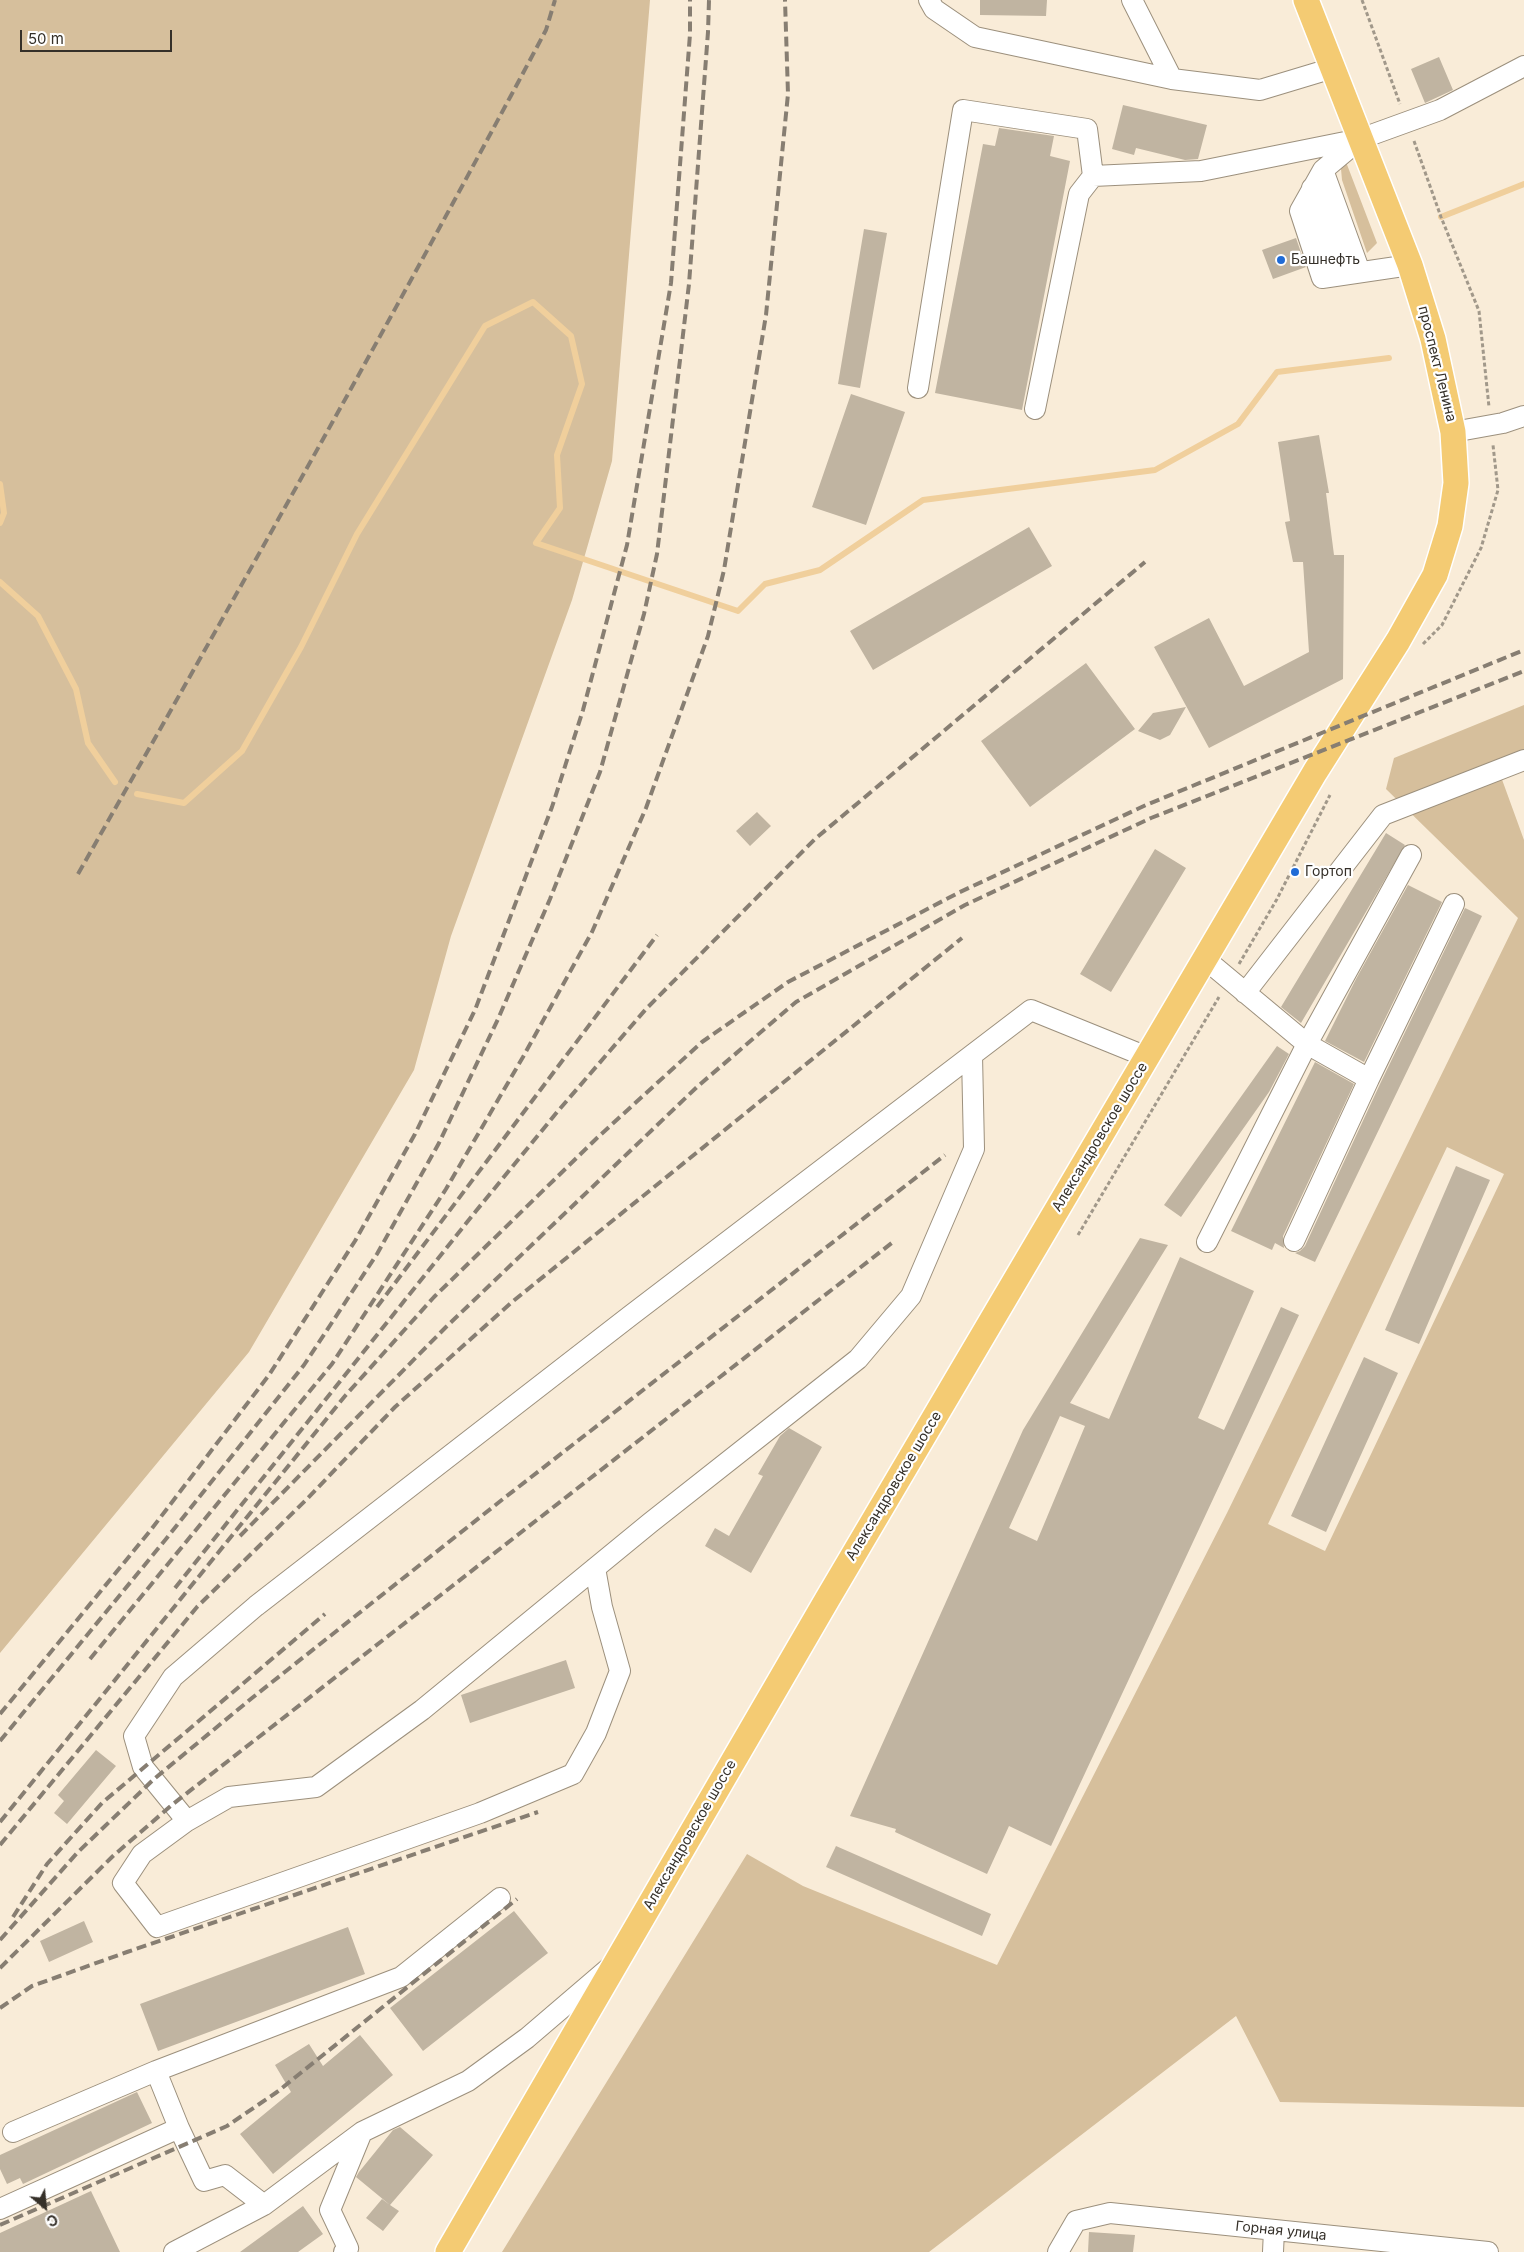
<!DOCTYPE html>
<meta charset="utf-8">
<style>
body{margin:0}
#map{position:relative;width:1524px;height:2252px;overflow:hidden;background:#f9ecd8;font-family:Inter,sans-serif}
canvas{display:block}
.north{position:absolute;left:20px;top:2182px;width:50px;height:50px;-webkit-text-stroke:4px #fff;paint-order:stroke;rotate:152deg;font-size:14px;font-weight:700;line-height:20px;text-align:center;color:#353029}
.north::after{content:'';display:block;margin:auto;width:18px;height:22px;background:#353029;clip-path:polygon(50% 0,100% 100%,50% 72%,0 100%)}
.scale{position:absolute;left:20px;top:30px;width:152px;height:22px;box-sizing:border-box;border:2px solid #353029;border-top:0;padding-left:6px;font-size:15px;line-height:18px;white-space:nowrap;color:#353029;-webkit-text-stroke:4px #fff;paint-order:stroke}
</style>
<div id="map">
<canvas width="1524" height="2252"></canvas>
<div class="north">С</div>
<div class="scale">50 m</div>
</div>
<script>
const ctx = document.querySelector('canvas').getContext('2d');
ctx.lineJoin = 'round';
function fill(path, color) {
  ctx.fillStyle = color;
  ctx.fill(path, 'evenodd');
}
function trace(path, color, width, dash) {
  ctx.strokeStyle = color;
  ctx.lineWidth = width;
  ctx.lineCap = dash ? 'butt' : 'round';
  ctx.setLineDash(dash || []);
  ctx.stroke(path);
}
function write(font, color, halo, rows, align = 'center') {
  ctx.font = font + ' Inter,sans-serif';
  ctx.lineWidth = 4.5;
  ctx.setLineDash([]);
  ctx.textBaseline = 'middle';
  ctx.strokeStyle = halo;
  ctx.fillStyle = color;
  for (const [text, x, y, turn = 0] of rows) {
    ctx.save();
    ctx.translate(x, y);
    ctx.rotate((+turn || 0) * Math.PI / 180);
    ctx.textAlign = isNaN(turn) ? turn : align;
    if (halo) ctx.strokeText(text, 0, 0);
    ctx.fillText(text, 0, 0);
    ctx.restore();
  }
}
fill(new Path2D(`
 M0,0H650L612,461L572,600L451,936L414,1070L249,1352L0,1653Z
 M1346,162L1377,243L1367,253L1342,180L1341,169Z
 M1524,705V751L1496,763L1524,840V2107L1280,2102L1236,2016L929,2252H502L747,1854L803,1886L997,1965L1227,1513L1518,918L1386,789L1394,758ZM1447,1147L1504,1174L1325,1551L1268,1524Z`), '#d6bf9c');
trace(new Path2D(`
 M1441,217L1524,184
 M0,484L4,513L0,523
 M0,582L38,616L76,689L88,743L115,782
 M137,794L184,803L242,751L301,647L357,534L485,326L533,302L571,336L582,384L557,455L560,508L536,543L738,611L765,584L820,570L923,500L1155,470L1238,424L1277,372L1389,358`), '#f0cf9c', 6);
fill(new Path2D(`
 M980,0H1047L1046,16L980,15Z
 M1439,57L1453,90L1425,103L1411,69Z
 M1123,105L1207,125L1198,159L1185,160L1136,148L1134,155L1112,149Z
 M999,128L1054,136L1050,156L1070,161L1022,410L935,393L983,144L995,146Z
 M864,229L887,233L860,388L838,384Z
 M1296,238L1306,267L1273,279L1262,250Z
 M851,394L905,412L866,525L812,507Z
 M1319,435L1329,493H1326L1334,555H1344L1343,679L1209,748L1154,647L1209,618L1244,686L1309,652L1303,562H1293L1285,522L1290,521L1278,442Z
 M1029,527L1052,566L873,670L850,631Z
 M1086,663L1135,729L1030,807L981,741Z
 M1186,707L1170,735L1160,740L1138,731L1153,713Z
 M757,812L771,826L750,846L736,831Z
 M1386,833L1405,845L1301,1023L1281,1007Z
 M1155,849L1186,868L1111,992L1080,974Z
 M1408,885L1442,902L1364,1062L1325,1041L1356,979Z
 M1465,908L1482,916L1315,1262L1295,1253L1300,1251L1305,1246L1380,1084Z
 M1277,1046L1289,1054L1269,1092L1181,1217L1164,1205Z
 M1315,1062L1354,1084L1283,1236L1284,1248L1275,1243L1272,1250L1231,1231Z
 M1456,1166L1490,1180L1419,1344L1385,1330Z
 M1140,1238L1168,1245L1070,1403L1109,1419L1180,1257L1254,1291L1198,1418L1224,1430L1281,1307L1299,1315L1051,1846L1009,1826L987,1874L895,1832L896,1829L850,1816L1023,1430ZM1060,1416L1085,1426L1037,1541L1009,1528Z
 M1364,1357L1398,1373L1326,1532L1291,1516Z
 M789,1428L822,1447L751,1573L705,1546L715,1528L729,1536L763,1476L758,1474L780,1436Z
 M566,1660L575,1688L470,1723L461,1695Z
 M96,1750L116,1766L67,1824L54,1813L64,1801L58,1795Z
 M836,1846L991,1914L982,1936L826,1867Z
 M514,1911L548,1953L423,2051L390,2008Z
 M84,1921L93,1942L49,1962L40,1941Z
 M348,1927L365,1974L158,2051L140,2004Z
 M360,2035L393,2075L273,2174L240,2134L291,2092L275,2065L309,2044L323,2066Z
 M137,2092L152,2123L23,2184L20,2178L7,2184L0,2169V2155Z
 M400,2127L433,2155L390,2205L399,2211L383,2231L366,2218L382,2199L390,2205L356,2177L359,2172L393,2130Z
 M91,2191L120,2252H0V2233Z
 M303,2206L323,2234L298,2252H240Z
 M1089,2232L1135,2235L1133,2252H1088Z`), '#c0b4a1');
const minor = new Path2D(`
 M929,0L934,9L975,37L1172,79L1260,90L1333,68
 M1132,0L1172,79
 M1359,140L1323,170L1300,211L1322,278L1410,265
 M1323,170L1360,272
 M1312,188L1342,275
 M918,388L963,110L1087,129L1093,176L1201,171L1360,139L1440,110L1524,66
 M1035,409L1079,194L1093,176
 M1453,432L1503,423L1524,416
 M1205,959L1307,1044L1369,1079L1454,904
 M1245,993L1383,815L1524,760
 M1294,1241L1369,1079
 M1207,1242L1307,1044L1411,855
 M595,1568L602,1607L620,1671L596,1733L573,1774L480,1813L157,1927L123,1883L142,1854L187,1821L229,1797L316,1787L422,1710L650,1523L858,1359L911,1296L974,1149L972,1055
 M187,1821L143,1767L134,1736L173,1677L256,1606L630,1316L1031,1010L1147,1057
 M179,2128L156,2071L401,1977L500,1898
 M13,2132L156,2071
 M0,2209L179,2128L204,2181L225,2175L264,2205
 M174,2252L264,2205L362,2132L468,2081L527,2038L610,1967
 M344,2252L348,2248L330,2210L362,2132
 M1058,2252L1076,2221L1110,2213L1488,2252
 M1273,2252L1274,2230`);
const major = new Path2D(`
 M448,2252L828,1598L1315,772L1398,641L1435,575L1450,526L1456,483L1453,432L1433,339L1410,265L1306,0`);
trace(minor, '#9c907d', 22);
trace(major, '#fff', 28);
trace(new Path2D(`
 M1362,0L1400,104
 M1414,141L1441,217L1479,311L1489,407
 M1423,644L1442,625L1481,548L1498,490L1493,445
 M1239,964L1277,899L1330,795
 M1078,1235L1219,997`), '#a1988a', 3, [4, 2.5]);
trace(minor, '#fff', 20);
trace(major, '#f4cb73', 25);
trace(new Path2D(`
 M78,874C237,594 395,314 546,30L555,0
 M377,1307L657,935
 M240,1536L446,1327L698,1086L796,1002L965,905L1151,818L1524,671
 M175,1588L476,1211L558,1111L646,1009L815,839L1145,562
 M90,1659L332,1364L446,1189L523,1057L592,932L646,808L708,636L724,570L766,315L788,94L785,0
 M0,1714L150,1531L269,1375L355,1241L415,1134L475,1010L552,807L583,710L627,545L671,283L690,34V0
 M0,1741L166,1539L304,1365L377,1254L439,1143L498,1019L550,899L600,772L644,614L657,554L689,284L708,32L709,0
 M0,1822L345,1396L434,1297L597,1138L702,1042L788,982L958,893L1146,805L1524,650
 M0,1845L197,1607L307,1499L395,1407L512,1302L962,938
 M13,1917L47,1864L102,1803L325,1614
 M0,1940L78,1852L154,1779L252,1698L503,1499L945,1155
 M0,1968L113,1856L173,1804L893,1242
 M0,2008L32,1986L127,1952L538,1812
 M0,2225L227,2126L277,2092L517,1899`), '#877e72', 4, [10, 5]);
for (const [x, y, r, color] of [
 [1281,260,5,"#206bd6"],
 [1295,872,5,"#206bd6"]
]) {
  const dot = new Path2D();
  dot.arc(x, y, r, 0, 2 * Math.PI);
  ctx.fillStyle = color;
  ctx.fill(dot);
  trace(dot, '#fff', 2);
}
write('14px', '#353029', '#fff', [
 ["Башнефть",1291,260],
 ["Гортоп",1305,872]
], 'left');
write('14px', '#353029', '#fff', [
 ["проспект Ленина",1437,364,76],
 ["Александровское шоссе",1100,1137,-59],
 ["Александровское шоссе",894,1486,-59],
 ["Александровское шоссе",690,1835,-60],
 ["Горная улица",1281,2231,6]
]);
</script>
